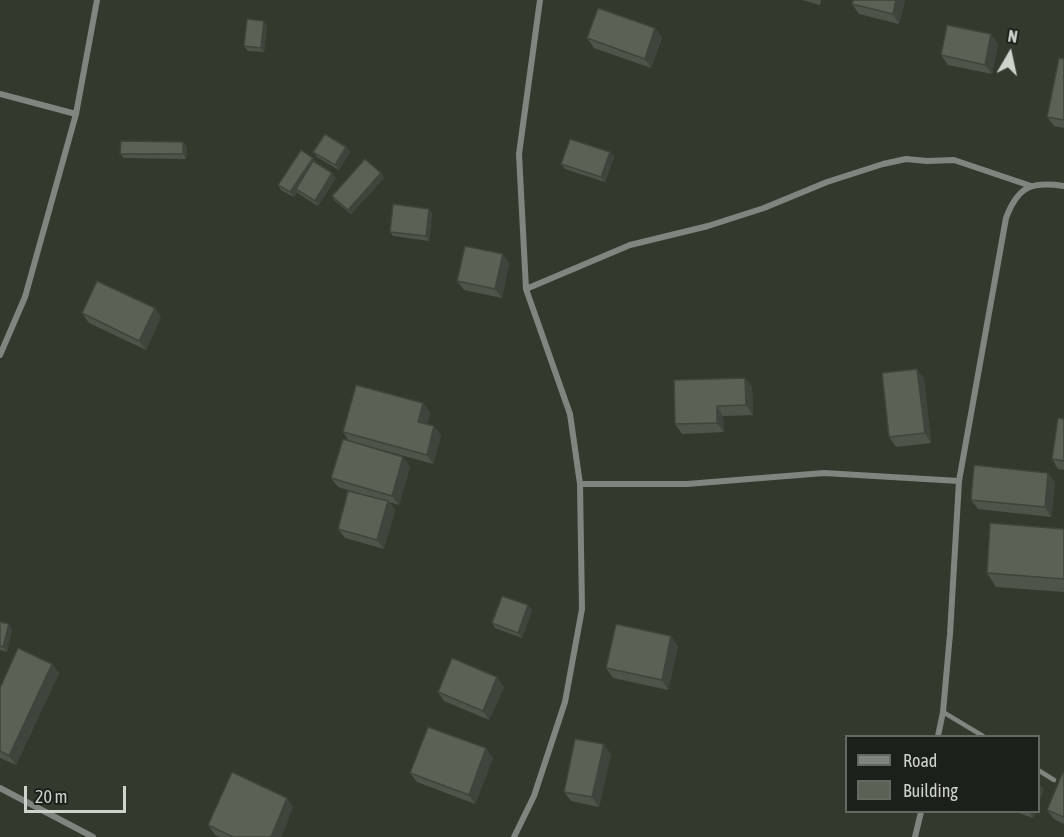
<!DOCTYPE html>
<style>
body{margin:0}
#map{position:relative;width:1064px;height:837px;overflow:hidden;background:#323a2e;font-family:"Asap Condensed",sans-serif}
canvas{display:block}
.legend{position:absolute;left:845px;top:735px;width:195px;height:78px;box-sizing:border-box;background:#1c201a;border:2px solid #636861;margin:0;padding:8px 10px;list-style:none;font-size:18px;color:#ced3cc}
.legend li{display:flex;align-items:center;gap:12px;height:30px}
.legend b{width:30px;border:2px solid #636861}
.north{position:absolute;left:980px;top:24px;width:60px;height:60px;-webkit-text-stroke:4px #1c201a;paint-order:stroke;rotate:9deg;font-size:16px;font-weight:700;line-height:24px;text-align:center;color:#ced3cc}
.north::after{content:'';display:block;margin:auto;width:21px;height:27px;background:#ced3cc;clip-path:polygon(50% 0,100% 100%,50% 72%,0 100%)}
.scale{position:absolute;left:24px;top:786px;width:102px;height:27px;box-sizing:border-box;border:3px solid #ced3cc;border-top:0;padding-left:8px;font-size:18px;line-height:21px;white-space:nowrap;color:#ced3cc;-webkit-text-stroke:4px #1c201a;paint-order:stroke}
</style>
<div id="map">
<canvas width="1064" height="837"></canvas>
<ul class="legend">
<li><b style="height:8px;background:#81857f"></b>Road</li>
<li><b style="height:16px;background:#596255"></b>Building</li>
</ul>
<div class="north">N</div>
<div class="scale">20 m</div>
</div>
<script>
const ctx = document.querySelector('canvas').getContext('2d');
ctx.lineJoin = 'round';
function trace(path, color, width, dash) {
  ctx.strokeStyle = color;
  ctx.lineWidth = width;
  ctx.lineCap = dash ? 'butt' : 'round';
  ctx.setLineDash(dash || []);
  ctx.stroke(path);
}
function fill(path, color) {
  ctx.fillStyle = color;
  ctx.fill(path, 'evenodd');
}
trace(new Path2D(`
 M943,712L983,736
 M1038,770L1054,780`), '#81857f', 4.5);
trace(new Path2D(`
 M0,94L76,114
 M526,289L630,245L708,226L764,208L827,182L883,164L906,159L927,161L954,160L1031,186
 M0,355L25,297L76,114L97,0
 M580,484H687L824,473L959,481
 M938,736L943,712L950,634L959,481L1006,218C1018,186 1032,181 1064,186
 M0,788L93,837
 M514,837L534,796L565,702L582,609L580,484L570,414L526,289L519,154L540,0
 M915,837L921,812`), '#81857f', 6);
fill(new Path2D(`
 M802,0H821L820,5Z
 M853,0H905L899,24L859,14L852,4Z
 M267,26L264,52L248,51L244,46Z
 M655,28L662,38L651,68L594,48L587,38Z
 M998,44L992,74L948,65L941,55Z
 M1064,59V128L1054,126L1047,117Z
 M183,142L187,147L186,159L124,158L120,154Z
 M346,147L350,152L339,170L317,157L313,152Z
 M610,152L614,157L605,182L565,169L561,164Z
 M316,163L336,178L318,206L299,194L297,192L294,197L281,190L278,185Z
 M381,173L384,178L351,214L335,201L332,196Z
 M429,209L432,214L429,241L393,236L390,232Z
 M509,263L502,298L464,290L457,281Z
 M82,313L161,317L146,350L89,323Z
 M917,369L924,379L931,443L896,447L889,437Z
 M745,378L752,387L753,415L723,416L724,432L682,434L675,424Z
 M423,403L430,413L427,424L434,426L441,436L433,464L361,444L410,466L399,505L389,502L395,510L384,549L345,538L338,529L358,493L338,487L331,478L349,441L343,432Z
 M1064,419V470L1058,469L1052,459Z
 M1055,482L1051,517L978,509L971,500Z
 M1064,529V592L996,587L987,573Z
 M528,605L532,610L522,638L495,628L492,623Z
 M0,622L12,629L7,652L0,650Z
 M678,646L668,690L613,678L606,668Z
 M52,664L59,673L16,765L0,758V688Z
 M504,687L489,720L444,701L438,692Z
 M486,748L493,758L475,804L417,782L410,773Z
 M611,754L599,807L571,801L564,792Z
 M1064,773V824L1054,819L1047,810Z
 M293,807L281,837H220L215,835L208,825Z
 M1016,812H1036L1033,818Z`), '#4d5449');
fill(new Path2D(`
 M896,0H905L899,24L893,14Z
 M264,21L267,26L264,52L261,48Z
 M655,28L662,38L651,68L645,59Z
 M991,34L998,44L992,74L985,65Z
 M183,142L187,147L186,159L183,154Z
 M346,147L350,152L339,170L335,165Z
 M610,152L614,157L605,182L601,177Z
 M313,158L316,163L298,191L296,189L297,192L294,197L290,192Z
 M332,173L336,178L318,206L315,201Z
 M381,173L384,178L351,214L348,210Z
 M429,209L432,214L429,241L426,236Z
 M503,254L509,263L502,298L495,289Z
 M155,308L161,317L146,350L139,341Z
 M917,369L924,379L931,443L925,433Z
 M745,378L752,387L753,415L746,405Z
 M423,403L430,413L424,431L418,422Z
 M717,406L723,416L724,432L717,423Z
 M434,426L441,436L433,464L427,455Z
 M403,457L410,466L399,505L392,496Z
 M1048,473L1055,482L1051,517L1045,507Z
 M388,501L395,510L384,549L377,540Z
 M528,605L532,610L522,638L518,633Z
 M9,624L12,629L7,652L3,647Z
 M671,636L678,646L668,690L662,680Z
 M52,664L59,673L16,765L9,756Z
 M497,677L504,687L489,720L483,711Z
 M604,744L611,754L599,807L592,797Z
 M486,748L493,758L475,804L469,795Z
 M1041,785L1044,790L1038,805V791Z
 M287,798L293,807L281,837H271Z
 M1030,812H1036L1033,818L1030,813Z`), '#3e453c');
const building = new Path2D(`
 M853,0H896L893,14L852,4Z
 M598,8L655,28L645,59L587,38Z
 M247,19L264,21L261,48L244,46Z
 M947,25L991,34L985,65L941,55Z
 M1059,58L1064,59V120L1047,117Z
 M325,134L346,147L335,165L313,152Z
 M570,139L610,152L601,177L561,164Z
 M121,141L183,142V154H120Z
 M301,150L313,158L290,192L278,185Z
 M365,159L381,173L348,210L332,196Z
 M313,161L332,173L315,201L296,189Z
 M393,204L429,209L426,236L390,232Z
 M465,246L503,254L495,289L457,281Z
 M97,281L155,308L139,341L82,313Z
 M917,369L925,433L889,437L882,373Z
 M745,378L746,405L717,406V423L675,424L674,380Z
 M356,385L423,403L418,422L434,426L427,455L343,432Z
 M1058,418L1064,419V461L1052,459Z
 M343,439L403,457L392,496L331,478Z
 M974,465L1048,473L1045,507L971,500Z
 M348,491L388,501L377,540L338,529Z
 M990,523L1064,529V579L987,573Z
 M502,596L528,605L518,633L492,623Z
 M0,622L9,624L3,647L0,646Z
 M616,624L671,636L662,680L606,668Z
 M18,648L52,664L9,756L0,751V688Z
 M452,658L497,677L483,711L438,692Z
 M428,727L486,748L469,795L410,773Z
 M575,739L604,744L592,797L564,792Z
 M232,772L287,798L271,837H233L208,825Z
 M1063,772L1064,773V817L1047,810Z`);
fill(building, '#596255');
trace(building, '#3e453c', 1.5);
</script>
